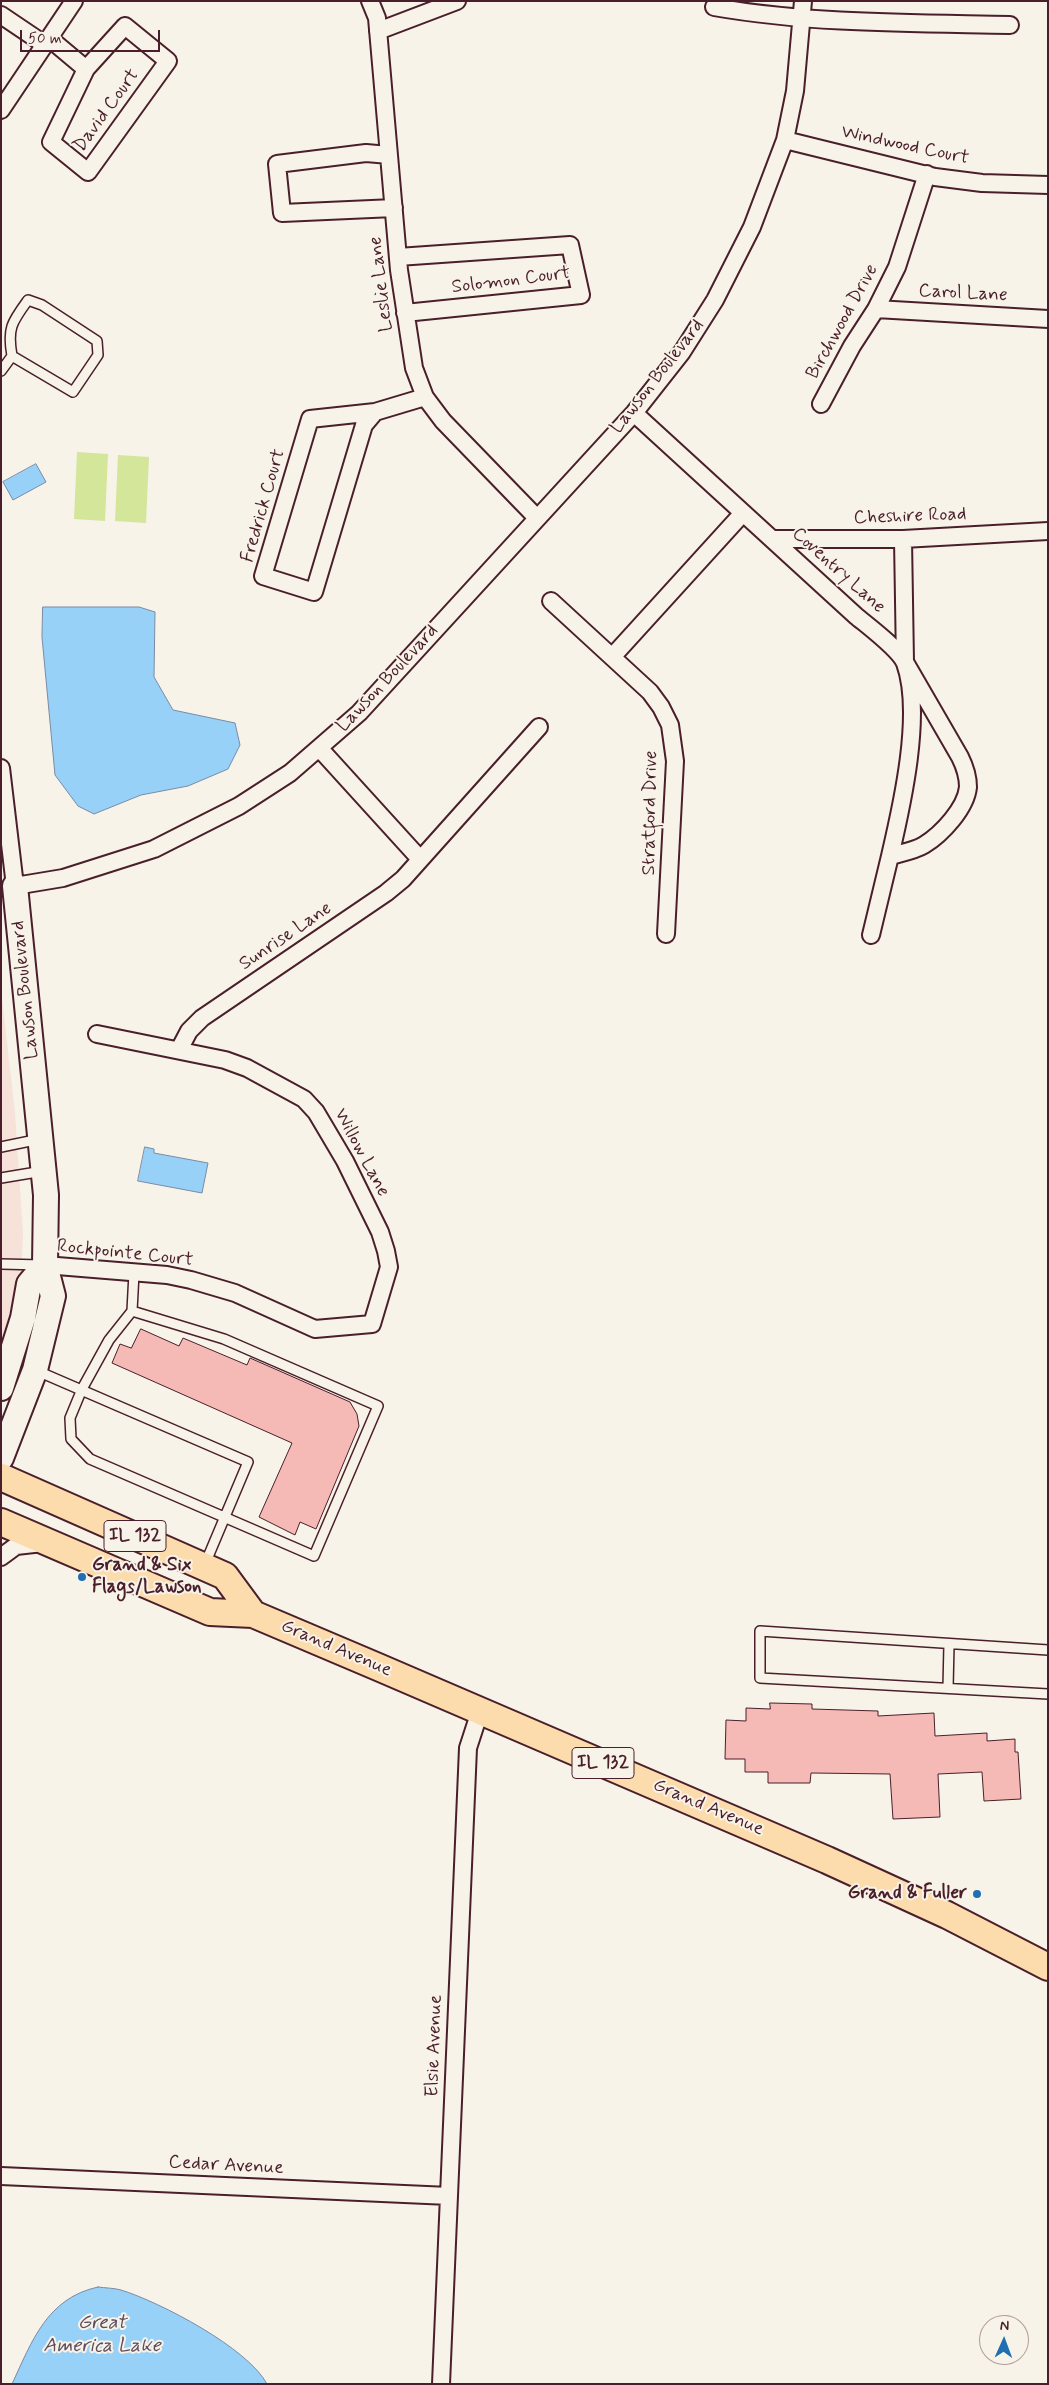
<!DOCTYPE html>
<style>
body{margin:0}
#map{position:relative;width:1049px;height:2385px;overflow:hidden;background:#f7f3e8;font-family:Mynerve,sans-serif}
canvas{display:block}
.frame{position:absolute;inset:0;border:2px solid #4a1f2b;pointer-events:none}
.north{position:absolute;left:979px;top:2315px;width:50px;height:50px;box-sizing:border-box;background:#f7f3e8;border:1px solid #b29e9c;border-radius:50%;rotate:2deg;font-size:14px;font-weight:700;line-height:20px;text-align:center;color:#4a1f2b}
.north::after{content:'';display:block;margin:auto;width:18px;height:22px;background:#1f6fb2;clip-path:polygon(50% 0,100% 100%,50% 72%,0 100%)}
.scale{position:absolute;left:20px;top:30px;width:140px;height:22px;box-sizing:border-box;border:2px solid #4a1f2b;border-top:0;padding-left:6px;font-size:15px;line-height:18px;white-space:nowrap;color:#4a1f2b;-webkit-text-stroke:4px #f7f3e8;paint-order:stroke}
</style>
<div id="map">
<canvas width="1049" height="2385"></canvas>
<div class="frame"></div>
<div class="north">N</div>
<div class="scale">50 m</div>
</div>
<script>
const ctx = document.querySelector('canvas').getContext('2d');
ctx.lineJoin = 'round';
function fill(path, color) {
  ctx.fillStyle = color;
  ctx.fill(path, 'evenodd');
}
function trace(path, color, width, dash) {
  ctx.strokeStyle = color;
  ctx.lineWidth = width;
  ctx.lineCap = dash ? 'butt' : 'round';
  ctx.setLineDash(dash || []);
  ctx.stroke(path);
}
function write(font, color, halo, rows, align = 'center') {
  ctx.font = font + ' Mynerve,sans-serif';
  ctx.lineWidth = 4;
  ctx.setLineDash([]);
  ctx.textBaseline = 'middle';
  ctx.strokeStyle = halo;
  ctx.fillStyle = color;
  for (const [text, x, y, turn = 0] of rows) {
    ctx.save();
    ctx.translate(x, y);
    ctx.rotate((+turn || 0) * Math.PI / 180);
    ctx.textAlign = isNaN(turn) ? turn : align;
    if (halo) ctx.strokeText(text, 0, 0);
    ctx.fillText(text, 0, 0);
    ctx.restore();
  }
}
fill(new Path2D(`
 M1,989L15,1113L23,1234L21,1273L14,1313L1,1361Z`), '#f6e2d9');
fill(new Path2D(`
 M77,452L108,454L105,521L74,519Z
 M118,455L149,457L146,523L115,521Z`), '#d3e69a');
const water = new Path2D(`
 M36,464L46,482L13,500L3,482Z
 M43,607H139L155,612L154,677L173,710L235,723L240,745L228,769L188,786L141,795L94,814L78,806L55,775L42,637Z
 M145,1147L154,1149V1153L208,1163L202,1193L138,1181Z
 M98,2287C105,2288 114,2288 121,2290C160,2302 248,2348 267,2384H12C32,2341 47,2298 98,2287Z`);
fill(water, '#98d1f7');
trace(water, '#798aa5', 1);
const building = new Path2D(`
 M141,1329L179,1346L183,1338L247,1365L250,1358L350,1402L357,1414L359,1426L316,1529L300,1522L295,1535L259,1517L292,1443L112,1363L120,1344L131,1348Z
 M770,1703L812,1704V1709L878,1711V1716L934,1713L935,1736L987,1733V1741L1015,1739V1752H1018L1021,1799L984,1801L982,1772L938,1774L940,1817L893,1819L890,1774L811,1773L810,1783H768V1772H745V1759H725L726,1720L746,1721V1708L770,1709Z`);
fill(building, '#f5b9b6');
trace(building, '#4a1f2b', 1);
const lane = new Path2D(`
 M1,371L12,356C7,328 12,322 28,300L42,305L97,341L98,355L73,392L12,356
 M1,1147L40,1139
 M1,1178L43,1171
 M1,1264L42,1265
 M132,1311L224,1339L378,1406L314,1556L90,1459L71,1439L70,1418L82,1389L109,1340L132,1311L134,1273
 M35,1370L248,1462L205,1564
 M1048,1650L760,1631V1678L1048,1694
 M948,1688L949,1644`);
const street = new Path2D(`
 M370,1L377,18L399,270L414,368L425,397L443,421L537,518
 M714,7C812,24 911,23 1010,25
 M1,15L44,44
 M378,31L457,1
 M49,38L86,69L51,142L88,172L168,61L125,26L86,69
 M1,110L74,1
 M785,140L935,177L982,183L1048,185
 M389,155L366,153L277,164L282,213L394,208
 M398,257L570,245L581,295L405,313
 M876,309L1048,319
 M821,404L852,346L876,309L897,267L927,174
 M375,412L364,425L314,592L263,576L310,419L375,412L425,397
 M634,413L856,616C868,626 899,649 905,663C923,713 902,805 890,856
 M773,539H903L1048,531
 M551,601L650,692L661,707L670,725L675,761L666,934
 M612,657L743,513
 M320,749L420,859
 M1,768L15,886L63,878L154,849L239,806L290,773L359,713L634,413L682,352L715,300L752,227L785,140L795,91L803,1
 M871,935L890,856C901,853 914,851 924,845C942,834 966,808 968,787C968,776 965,767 960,757L905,662L903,539
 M179,1050L189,1031L202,1018L386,893L403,879L539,727
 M45,1265L167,1275L191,1280L235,1293L315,1329L372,1324L389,1267L386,1251L380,1232L345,1161L316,1112L304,1099L247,1068L225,1060L97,1034
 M1,1557L16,1546L43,1543
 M1,2176L449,2196
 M441,2384L468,1748L480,1711`);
const secondary = new Path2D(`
 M1,1388L23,1318L29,1284L45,1265
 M1,1458L35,1370L53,1296L45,1265L46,1195L15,886`);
const primary = new Path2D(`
 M1,1477L225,1576L253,1614
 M1,1522L210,1612L253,1614L378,1667L827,1860L947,1915L1048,1967`);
trace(lane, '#4a1f2b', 12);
trace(street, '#4a1f2b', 20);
trace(secondary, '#4a1f2b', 28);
trace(primary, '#4a1f2b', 30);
trace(lane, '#f7f3e8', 9);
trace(street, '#f7f3e8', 16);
trace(secondary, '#f7f3e8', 24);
trace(primary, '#fcdcac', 26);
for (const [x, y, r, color] of [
 [82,1577,5,"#1f6fb2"],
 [977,1894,5,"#1f6fb2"]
]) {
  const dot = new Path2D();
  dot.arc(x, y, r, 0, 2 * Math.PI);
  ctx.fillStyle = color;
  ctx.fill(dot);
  trace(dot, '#f7f3e8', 2);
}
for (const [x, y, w] of [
 [135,1536,62],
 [603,1763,62]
]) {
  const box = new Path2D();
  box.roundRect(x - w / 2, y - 15.5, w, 31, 4);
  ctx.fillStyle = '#f7f3e8';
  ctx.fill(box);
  trace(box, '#4a1f2b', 1);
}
write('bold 18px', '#4a1f2b', null, [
 ["IL 132",135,1536],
 ["IL 132",603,1763]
]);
write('19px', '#4a1f2b', '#f7f3e8', [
 ["David Court",107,111,-54],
 ["Windwood Court",905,146,12],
 ["Solomon Court",511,281,-7],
 ["Leslie Lane",382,284,-97],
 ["Carol Lane",963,294,3],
 ["Birchwood Drive",843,322,-61],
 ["Lawson Boulevard",658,377,-52],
 ["Fredrick Court",264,506,-74],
 ["Cheshire Road",910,517,-2],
 ["Coventry Lane",838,571,42],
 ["Lawson Boulevard",388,679,-47],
 ["Stratford Drive",651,813,-89],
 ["Sunrise Lane",286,937,-34],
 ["Lawson Boulevard",26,990,-96],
 ["Willow Lane",361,1153,62],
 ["Rockpointe Court",125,1254,6],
 ["Grand Avenue",336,1649,23],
 ["Grand Avenue",708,1808,23],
 ["Elsie Avenue",435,2046,-88],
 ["Cedar Avenue",226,2166,3]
]);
write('bold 19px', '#4a1f2b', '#f7f3e8', [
 ["Grand & Six",92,1566],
 ["Flags/Lawson",92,1588],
 ["Grand & Fuller",967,1894,"right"]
], 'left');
write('italic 20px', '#5e4c5e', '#f7f3e8', [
 ["Great",102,2324],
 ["America Lake",102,2347]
]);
</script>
